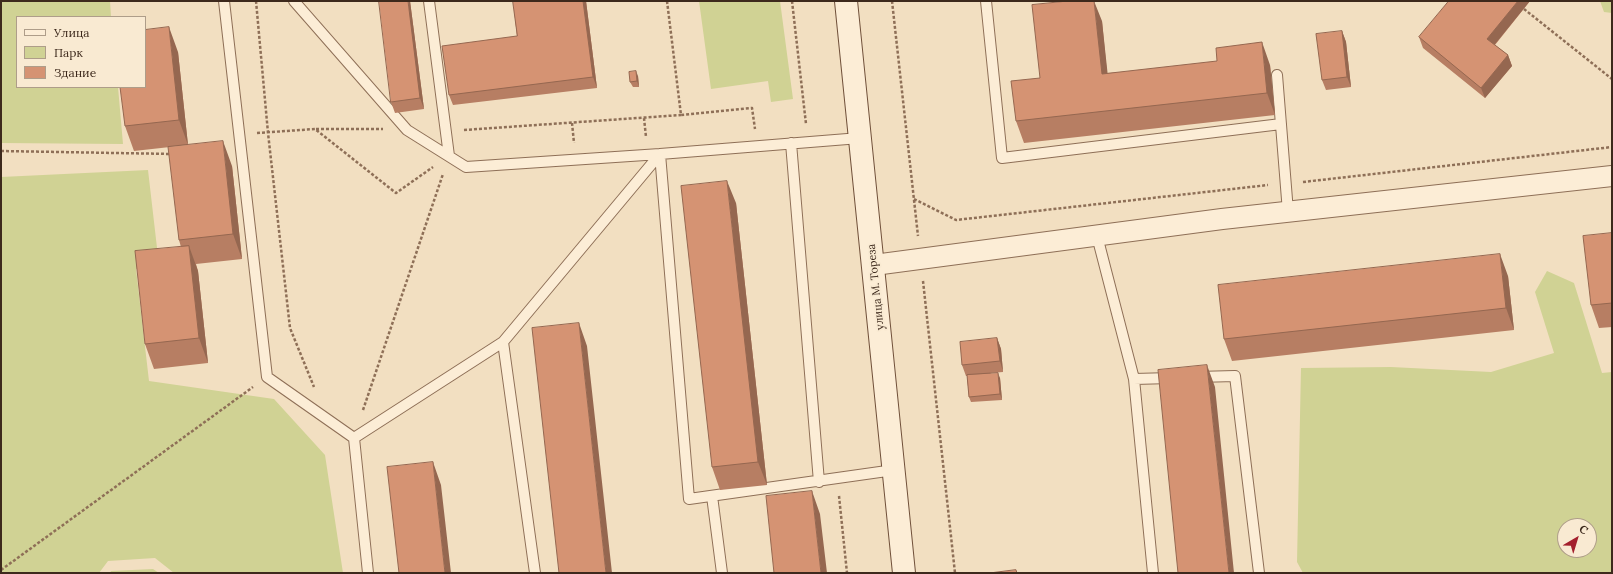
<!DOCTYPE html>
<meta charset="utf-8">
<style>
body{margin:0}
#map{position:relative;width:1613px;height:574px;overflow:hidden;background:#f2dfc1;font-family:Lora,serif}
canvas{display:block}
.frame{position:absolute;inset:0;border:2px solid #3d291c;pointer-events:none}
.legend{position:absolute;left:16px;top:16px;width:130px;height:72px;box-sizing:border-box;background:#f9ead2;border:1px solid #ae9d89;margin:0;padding:5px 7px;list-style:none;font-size:12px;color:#3d291c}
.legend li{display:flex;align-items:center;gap:8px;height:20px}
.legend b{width:20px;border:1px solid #ae9d89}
.north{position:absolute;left:1557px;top:518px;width:40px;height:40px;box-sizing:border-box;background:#f9ead2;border:1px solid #ae9d89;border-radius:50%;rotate:38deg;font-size:11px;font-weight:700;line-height:16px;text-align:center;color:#3d291c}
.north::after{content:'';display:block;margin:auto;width:14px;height:18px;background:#a4202d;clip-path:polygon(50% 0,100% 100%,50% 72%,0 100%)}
</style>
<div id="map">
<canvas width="1613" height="574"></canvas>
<div class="frame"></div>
<ul class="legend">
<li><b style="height:5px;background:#fcedd6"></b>Улица</li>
<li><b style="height:11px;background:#d0d294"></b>Парк</li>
<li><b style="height:11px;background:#d59373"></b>Здание</li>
</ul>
<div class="north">С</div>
</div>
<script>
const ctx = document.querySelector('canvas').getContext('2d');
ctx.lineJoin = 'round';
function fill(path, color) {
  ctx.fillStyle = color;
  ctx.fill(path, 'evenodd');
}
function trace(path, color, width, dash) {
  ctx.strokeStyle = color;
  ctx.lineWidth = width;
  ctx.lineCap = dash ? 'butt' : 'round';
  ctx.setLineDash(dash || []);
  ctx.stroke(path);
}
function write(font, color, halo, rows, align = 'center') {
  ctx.font = font + ' Lora,serif';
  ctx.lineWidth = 3.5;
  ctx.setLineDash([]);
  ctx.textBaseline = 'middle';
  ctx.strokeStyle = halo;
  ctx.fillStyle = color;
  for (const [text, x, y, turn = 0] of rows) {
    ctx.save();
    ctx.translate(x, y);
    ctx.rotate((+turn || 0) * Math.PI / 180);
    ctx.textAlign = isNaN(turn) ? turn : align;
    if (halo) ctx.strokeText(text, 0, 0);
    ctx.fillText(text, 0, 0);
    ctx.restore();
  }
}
fill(new Path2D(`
 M1,1H110L111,17H17V87H118L123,144L1,143Z
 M699,1H780L793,99L771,102L768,81L711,89Z
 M1600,1H1612V13L1604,12Z
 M148,170L159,265L136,269L149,381L274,399L325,455L343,573H174L155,558L108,561L99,573H1V177Z
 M1547,271L1574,283L1602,373L1612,372V573H1303L1297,562L1301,368L1391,367L1491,372L1554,353L1535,292ZM1565,526H1589V550H1565Z
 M153,569L159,573H110L111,571Z`), '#d0d294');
const lane = new Path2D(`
 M224,1L267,377L354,438
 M294,1L407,130L466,167L660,154
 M429,1L449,156
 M986,1L1002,158L1281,124
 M1277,75L1288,212
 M860,138L660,154L689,499L894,470
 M791,143L819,482
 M1097,236L1134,379L1171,378
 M503,342L535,573
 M1197,377L1235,376L1259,573
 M1134,379L1153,573
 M712,496L722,573
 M368,573L354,438L503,342L660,154`);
const street = new Path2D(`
 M874,265L1222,219L1612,176`);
const secondary = new Path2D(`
 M846,1L904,573`);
trace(lane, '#8e6f57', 12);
trace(street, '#8e6f57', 22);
trace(secondary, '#70503a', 24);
trace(new Path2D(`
 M256,1L268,133L290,328L314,387
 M667,1L681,115L752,108L755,129
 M792,1L806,124
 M892,1L918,236
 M1524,9L1612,79
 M644,118L646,137
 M572,123L574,143
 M316,129H383
 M464,130L681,115
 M257,133L315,129L396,193L433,167
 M1,151L173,154
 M1303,182L1612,147
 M914,199L956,220L1268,185
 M923,281L955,573
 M363,410L443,174
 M839,496L847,573
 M1,570L253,387`), '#8e6f57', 2.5, [3, 2]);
trace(lane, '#fcedd6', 10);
trace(street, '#fcedd6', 20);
trace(secondary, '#fcedd6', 22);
fill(new Path2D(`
 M410,1L424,109L395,113L391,102Z
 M513,1H586L597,88L453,105L449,95L517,36Z
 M1449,1H1530L1495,45L1508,55L1512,66L1485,98L1423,48L1419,37Z
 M1102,21L1107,73L1270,65L1275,115L1024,143L1016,121Z
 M1342,31L1346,42L1351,87L1326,90L1322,80Z
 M178,52L188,145L134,151L125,126Z
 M638,76L639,87H633L630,82Z
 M232,166L242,259L196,264L198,271L208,363L154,369L145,344L181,247L179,240Z
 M736,203L767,485L720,490L712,467Z
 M1612,233V327L1599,328L1591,305Z
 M1508,276L1514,330L1232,361L1224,339Z
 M997,338L1001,349L1003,372L990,373L1000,378L1002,400L971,402L969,397L967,376H966L962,365Z`), '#b77e63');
fill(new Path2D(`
 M408,1H410L424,109L420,98Z
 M583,1H586L597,88L593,77Z
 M1094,1L1102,21L1110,96L1102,74Z
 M1518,1H1530L1491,49L1487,39Z
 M169,27L178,52L188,145L179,120Z
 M1342,31L1346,42L1351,87L1347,77Z
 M1262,42L1270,65L1275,115L1267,93Z
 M1508,55L1512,66L1485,98L1481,88Z
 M636,71L638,76L639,87L637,81Z
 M223,141L232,166L242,259L233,234Z
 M727,181L736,203L767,485L758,462Z
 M189,246L198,271L208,363L199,338Z
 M1500,254L1508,276L1514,330L1506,308Z
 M579,323L587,346L612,573H606Z
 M997,338L1001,349L1003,372L1000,361Z
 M1207,365L1215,387L1234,573H1229Z
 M998,373L1000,378L1002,400L1000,394Z
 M433,462L441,485L451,573H445Z
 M812,491L820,514L827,573H821Z`), '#956750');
const building = new Path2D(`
 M379,1H408L420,98L391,102Z
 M513,1H583L593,77L449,95L442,46L517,36Z
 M1068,1H1094L1102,74L1217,61L1216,48L1262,42L1267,93L1016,121L1011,81L1040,78L1032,5Z
 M1449,1H1518L1487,39L1508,55L1481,88L1419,37Z
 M169,27L179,120L125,126L120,87H145V30Z
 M1342,31L1347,77L1322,80L1316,34Z
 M636,71L637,81L630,82L629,72Z
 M223,141L233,234L179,240L168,147Z
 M727,181L758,462L712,467L681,186Z
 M1612,233V303L1591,305L1583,236Z
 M189,246L199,338L145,344L135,251Z
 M1500,254L1506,308L1224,339L1218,285Z
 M579,323L606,573H559L532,328Z
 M997,338L1000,361L962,365L960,342Z
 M1207,365L1229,573H1178L1158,370Z
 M998,373L1000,394L969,397L967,375Z
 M433,462L445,573H399L387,467Z
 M812,491L821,573H774L766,496Z
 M1016,570L1017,573H990Z`);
fill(building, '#d59373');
trace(building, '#956750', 1);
write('11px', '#3d291c', '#f9ead2', [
 ["улица М. Тореза",876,287,-96]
]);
</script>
